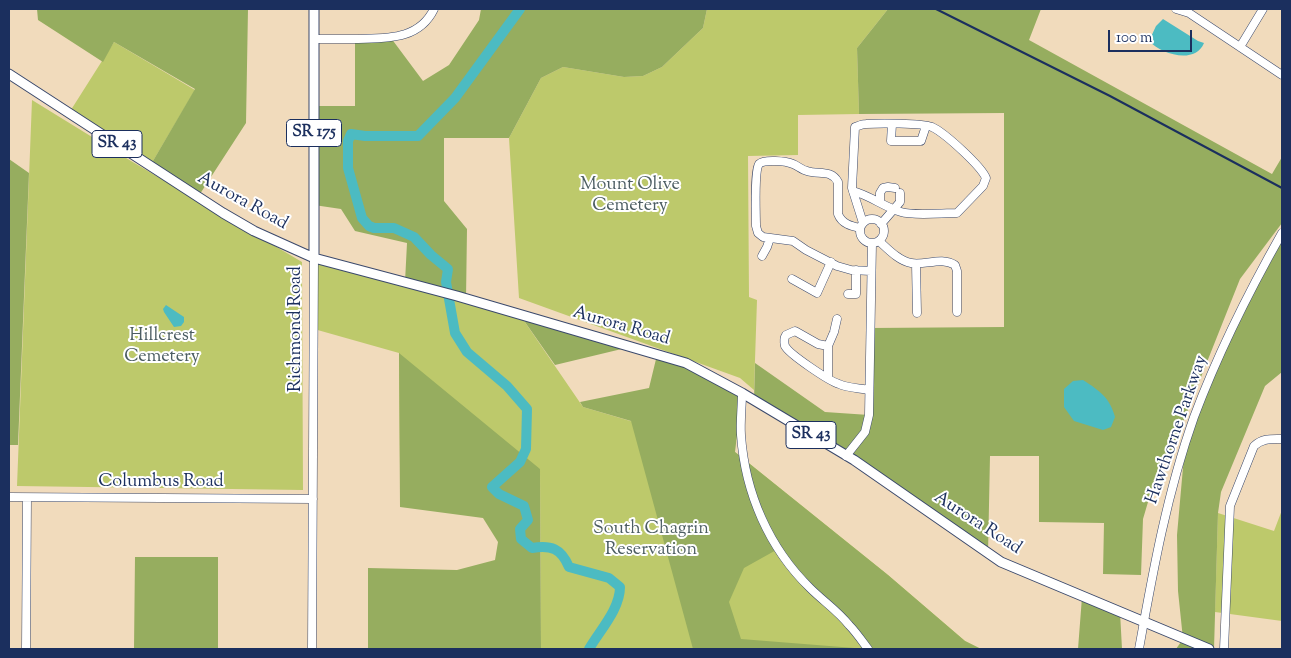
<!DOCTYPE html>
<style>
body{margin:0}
#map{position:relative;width:1291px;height:658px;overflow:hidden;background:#f1dbbc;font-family:"Sorts Mill Goudy",serif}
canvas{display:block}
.frame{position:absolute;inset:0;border:10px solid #1b2f5e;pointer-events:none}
.scale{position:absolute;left:1108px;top:30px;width:84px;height:22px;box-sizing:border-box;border:2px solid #1b2f5e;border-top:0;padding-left:6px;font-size:15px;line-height:18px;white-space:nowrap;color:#1b2f5e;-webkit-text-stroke:4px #fff;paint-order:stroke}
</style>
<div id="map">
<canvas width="1291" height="658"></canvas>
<div class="frame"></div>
<div class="scale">100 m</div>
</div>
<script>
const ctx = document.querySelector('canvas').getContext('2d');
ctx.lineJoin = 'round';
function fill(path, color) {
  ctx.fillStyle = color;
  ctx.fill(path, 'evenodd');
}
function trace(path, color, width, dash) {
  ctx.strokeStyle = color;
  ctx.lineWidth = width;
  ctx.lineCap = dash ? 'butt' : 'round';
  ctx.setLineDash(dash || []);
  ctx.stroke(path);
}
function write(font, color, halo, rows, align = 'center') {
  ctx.font = font + ' "Sorts Mill Goudy",serif';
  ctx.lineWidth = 4;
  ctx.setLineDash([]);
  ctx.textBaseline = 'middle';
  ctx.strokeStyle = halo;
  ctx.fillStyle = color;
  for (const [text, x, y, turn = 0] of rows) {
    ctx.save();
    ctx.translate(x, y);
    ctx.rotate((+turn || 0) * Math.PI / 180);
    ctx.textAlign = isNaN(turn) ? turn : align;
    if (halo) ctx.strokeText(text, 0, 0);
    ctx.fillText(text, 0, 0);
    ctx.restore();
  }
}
fill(new Path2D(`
 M707,9H888L857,48L859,114L798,115V155L748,156L749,297L757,300L754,390L740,378L519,298L509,138L541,78L563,67L624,77L643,76L662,67L703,28Z
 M114,42L195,90L150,166L69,113Z
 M32,100L131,161L302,262L303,490L17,486Z
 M314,258L520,315L583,407L735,452L888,575L965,641L981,649H541L540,469L400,466L399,353L314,329Z
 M1282,510V621L1215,612L1218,513L1274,531Z`), '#bdc96b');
fill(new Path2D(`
 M37,9H248L246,123L198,197L150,166L195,89L114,42L103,62L38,20Z
 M481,9H707L703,28L662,67L643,76L624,77L563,67L541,78L509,138H444V201L467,229L466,299L405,282L407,243L355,231L341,209L314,205V106H355V39L391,38L423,81L449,65L479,20Z
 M888,9H1041L1029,40L1272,174L1282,157V223L1240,279L1174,445L1153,485L1143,519L1141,575L1103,574L1104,523L1039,522V456H990L988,554L854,460L754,400L755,363L825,412L869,415L871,328L1004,327V113L859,114L857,48Z
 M9,159L29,173L18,445H9Z
 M1282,233V372L1265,386L1221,492L1218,513L1214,649H1209L1197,645V649H1176L1183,639L1178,591L1177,535L1185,445L1205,389Z
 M520,315L630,347L555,365Z
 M399,353L540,469L541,649H368V568L457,570L495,560L498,542L483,518L400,507Z
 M657,355L686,363L742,393L735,452L888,575L965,641L981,649H693L631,421L583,407L580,402L649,388ZM778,549L867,649L741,639L729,602L744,568Z
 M135,557H218V649H134Z
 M1082,597L1120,612L1122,649H1078Z`), '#96ad5f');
fill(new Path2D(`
 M1163,19L1198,41L1204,43C1195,65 1161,54 1149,41L1156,26Z
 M166,305L184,317V322L181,326L174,327L164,312L163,309Z
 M1083,380C1100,391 1110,398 1115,417L1111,427L1103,430L1074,421L1064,407V389L1073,381Z`), '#4cbbc2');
trace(new Path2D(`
 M520,9L455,98L418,136H365L351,134L348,141V168L362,218L369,226L374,228H394L414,237L431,255L448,269L446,282L455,333L467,352L507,386L527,409L526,449L520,462L492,487L499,494L524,506L528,520L520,529L521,539L532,548C551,545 561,548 569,567L609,578L620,587C620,609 600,630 589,649`), '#4cbbc2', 10);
const minor = new Path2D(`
 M1176,9L1189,13L1282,75
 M314,39C329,39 343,39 358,39C387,38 419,40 434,9
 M1240,47L1263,9
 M892,124L891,141H921L926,126
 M853,191C871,196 884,207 901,212C913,216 942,213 957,213L983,186L986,178C981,166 945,133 932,127C922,123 878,123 866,124C862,124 858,126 855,127L852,188L863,223
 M880,202V193L883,188L888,187L895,188
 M860 231a12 12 0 1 1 24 0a12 12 0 1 1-24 0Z
 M881,224L900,202V193
 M860,228C851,226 842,224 838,214V182C831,169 818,175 807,171C802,170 798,166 793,164C786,161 764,159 759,164C754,171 756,215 756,226L758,233L763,237L793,241L806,250L837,266L851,270L871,271
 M879,241C888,249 899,261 911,263C925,266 941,256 955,265L957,271V312
 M762,256L767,247L770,238
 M916,264L917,313
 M792,279L817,293L831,262
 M848,294H856V270
 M828,346L818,344L795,331L786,335C784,338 784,342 785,346C789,354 829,381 839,384C848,388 859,388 869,390
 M828,378V346L834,332L837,319
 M742,393C742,407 740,422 741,435C745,493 769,548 810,588C823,601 838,611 849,625C856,632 862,641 868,649
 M846,456L865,432L869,415L872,243
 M9,497L313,499
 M26,649L27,498
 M312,649L314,258
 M1139,649C1153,571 1167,493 1194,417C1218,353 1248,293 1282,233
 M1224,649L1230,506L1254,446C1263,438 1271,439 1282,439`);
const major = new Path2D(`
 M9,74L223,213L254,231L314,258L457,296L686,363L742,393L854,460L1001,562L1209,649
 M314,258V9`);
trace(minor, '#3b496c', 9);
trace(major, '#3b496c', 11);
trace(minor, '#fff', 8);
trace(major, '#fff', 9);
trace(new Path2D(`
 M936,9L1110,96L1282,188`), '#1b2f5e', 2);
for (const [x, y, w] of [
 [314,133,55],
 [117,144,50],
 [811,435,50]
]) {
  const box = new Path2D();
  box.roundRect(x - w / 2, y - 13.5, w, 27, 4);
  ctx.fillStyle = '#fff';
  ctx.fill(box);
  trace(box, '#1b2f5e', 1);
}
write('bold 16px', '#1b2f5e', null, [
 ["SR 175",314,133],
 ["SR 43",117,144],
 ["SR 43",811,435]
]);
write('18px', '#4c5d62', '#fff', [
 ["Mount Olive",630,186],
 ["Cemetery",630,207],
 ["Hillcrest",162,337],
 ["Cemetery",162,358],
 ["South Chagrin",651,530],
 ["Reservation",651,551]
]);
write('18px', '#1b2f5e', '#fff', [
 ["Aurora Road",242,202,29],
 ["Aurora Road",621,327,16],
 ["Richmond Road",297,329,-90],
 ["Hawthorne Parkway",1178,430,-71],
 ["Columbus Road",161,483],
 ["Aurora Road",977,524,33]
]);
</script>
